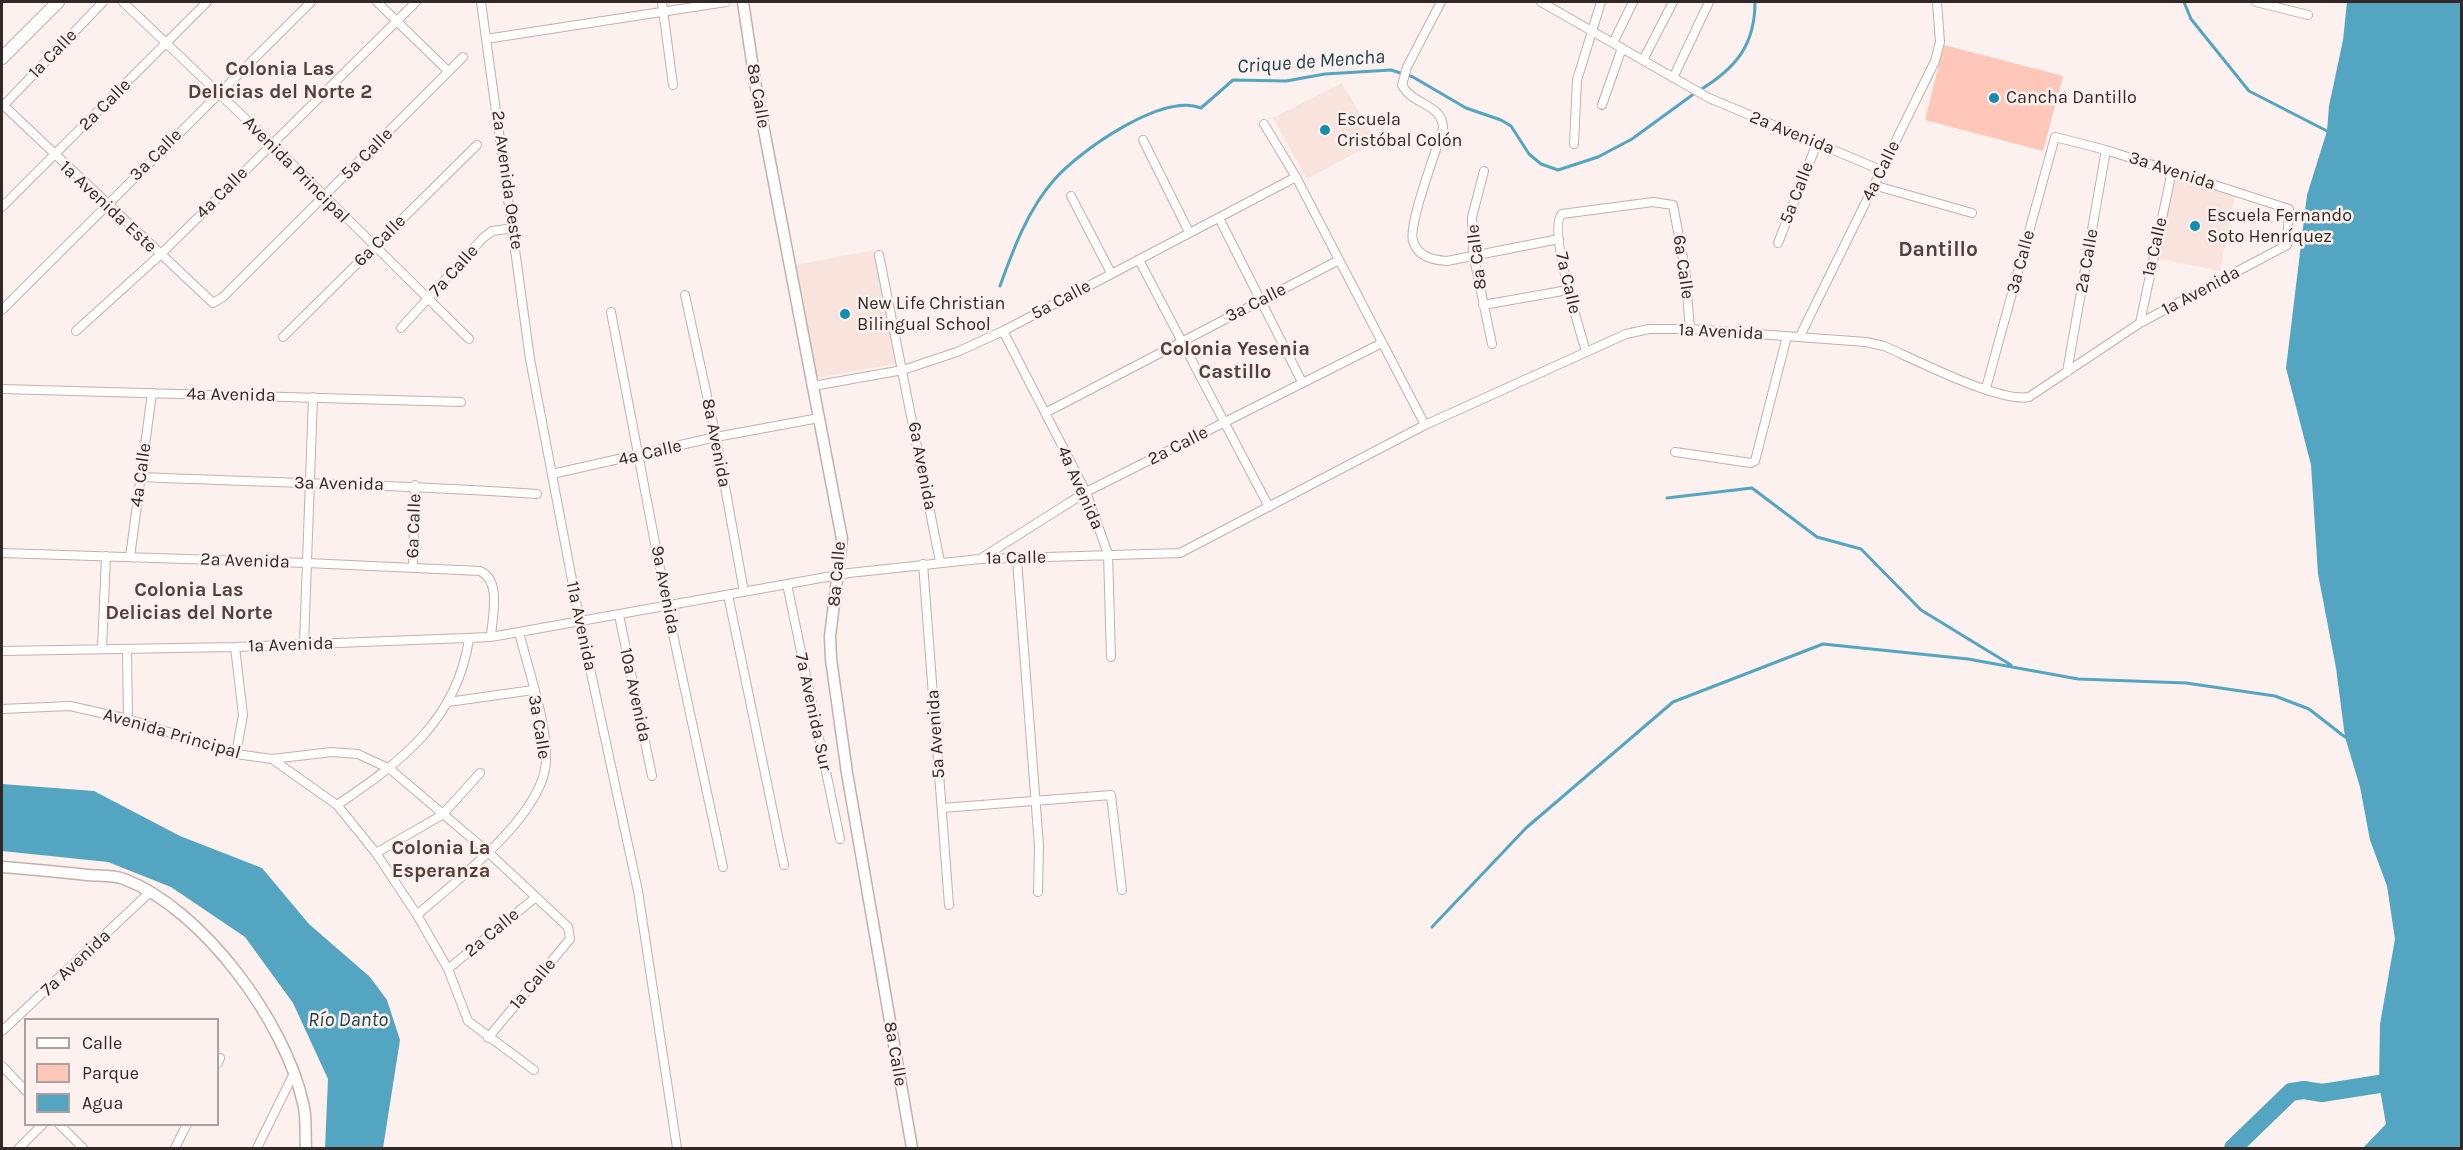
<!DOCTYPE html>
<meta charset="utf-8">
<style>
body{margin:0}
#map{position:relative;width:2463px;height:1150px;overflow:hidden;background:#fcf1ee;font-family:Karla,sans-serif}
canvas{display:block}
.frame{position:absolute;inset:0;border:3px solid #322926;pointer-events:none}
.legend{position:absolute;left:24px;top:1018px;width:195px;height:108px;box-sizing:border-box;background:#fcf1ee;border:2px solid #aba19e;margin:0;padding:8px 10px;list-style:none;font-size:18px;color:#322926}
.legend li{display:flex;align-items:center;gap:12px;height:30px}
.legend b{width:30px;border:2px solid #aba19e}
</style>
<div id="map">
<canvas width="2463" height="1150"></canvas>
<div class="frame"></div>
<ul class="legend">
<li><b style="height:8px;background:#fff"></b>Calle</li>
<li><b style="height:16px;background:#fec7b9"></b>Parque</li>
<li><b style="height:16px;background:#54a5c1"></b>Agua</li>
</ul>
</div>
<script>
const ctx = document.querySelector('canvas').getContext('2d');
ctx.lineJoin = 'round';
function fill(path, color) {
  ctx.fillStyle = color;
  ctx.fill(path, 'evenodd');
}
function trace(path, color, width, dash) {
  ctx.strokeStyle = color;
  ctx.lineWidth = width;
  ctx.lineCap = dash ? 'butt' : 'round';
  ctx.setLineDash(dash || []);
  ctx.stroke(path);
}
function write(font, color, halo, rows, align = 'center') {
  ctx.font = font + ' Karla,sans-serif';
  ctx.lineWidth = 5;
  ctx.setLineDash([]);
  ctx.textBaseline = 'middle';
  ctx.strokeStyle = halo;
  ctx.fillStyle = color;
  for (const [text, x, y, turn = 0] of rows) {
    ctx.save();
    ctx.translate(x, y);
    ctx.rotate((+turn || 0) * Math.PI / 180);
    ctx.textAlign = isNaN(turn) ? turn : align;
    if (halo) ctx.strokeText(text, 0, 0);
    ctx.fillText(text, 0, 0);
    ctx.restore();
  }
}
fill(new Path2D(`
 M1342,83L1376,142L1307,179L1273,118Z
 M2179,179L2235,195L2220,271L2156,258L2172,182Z
 M874,250L896,364L815,378L796,265Z`), '#f8e3dd');
fill(new Path2D(`
 M1944,45L2063,76L2043,151L1925,120Z`), '#fec7b9');
fill(new Path2D(`
 M2347,2H2461V1148H2363L2386,1124L2379,1084L2380,1024L2395,939L2387,886L2370,840L2360,787L2345,737L2336,668L2318,574L2311,465L2286,368L2307,195L2327,131L2329,106L2343,40Z
 M2,784L94,791L180,836L262,868L309,924L370,977L387,1000L400,1040L383,1148H325L328,1079L293,1003L245,937L171,887L108,862L2,851Z`), '#54a5c1');
trace(new Path2D(`
 M2184,2L2191,19L2249,91L2327,131
 M1700,90C1736,68 1755,45 1755,2
 M1000,286C1013,250 1028,209 1054,180C1079,151 1163,92 1201,108L1233,80L1286,81L1325,74L1391,70L1413,77L1466,108L1501,120L1511,126L1529,154L1541,164L1558,170L1598,157L1632,139L1695,93
 M1667,498L1752,488L1817,537L1861,549L1921,610L2011,665
 M1432,927L1526,828L1673,702L1823,644L1968,659L2078,679L2186,683L2275,696L2309,709L2345,737`), '#54a5c1', 3);
trace(new Path2D(`
 M2233,1148L2291,1092L2304,1090L2322,1093L2379,1084`), '#54a5c1', 18);
const street = new Path2D(`
 M123,2L272,144L469,339
 M377,2L448,71
 M481,2L530,359L580,622L638,891L677,1148
 M662,2L673,85
 M1441,2L1407,67L1402,85C1412,105 1443,104 1443,128C1437,149 1408,224 1413,241C1418,257 1433,260 1447,261L1559,239
 M1541,2L1709,98L1881,170
 M2256,2L2308,15
 M486,39L726,2
 M1613,43L1633,2
 M1643,60L1673,2
 M1673,78L1709,2
 M2,104L213,303L223,297L463,57
 M1602,105L1622,48
 M3,106L103,2
 M1264,124L1296,177L1425,425
 M1143,140L1189,232
 M1574,144L1577,80L1601,2
 M1484,171L1472,217L1473,253L1492,344
 M1873,185L1972,213
 M1071,196L1111,273
 M2,207L207,2
 M1219,218L1302,382
 M1778,243L1817,143
 M879,255L940,562
 M1139,260L1269,507
 M685,295L716,437L744,592
 M1483,305L1568,290
 M2,310L311,2
 M611,312L667,606L723,867
 M2140,323L2172,171
 M401,328L483,238L492,231L514,228
 M76,331L160,255L416,2
 M1003,331L1086,492L1108,554L1111,657
 M1800,336L1935,61L1940,42L1937,2
 M283,337L477,145
 M1586,352C1580,330 1547,227 1562,214L1653,202L1673,205L1685,269L1690,329
 M2067,372L2106,150
 M813,386L903,370L957,352L1003,331L1296,177
 M2,389L461,402
 M1045,413L1339,260
 M1675,452L1751,463L1755,461L1787,336
 M552,474L716,437L819,418
 M141,477C273,483 405,484 537,494
 M2,553L307,563L480,571C502,580 492,618 491,637
 M130,557L152,393
 M980,559L1086,492L1382,343
 M1017,560L1039,846L1038,892
 M923,564L949,905
 M413,568L415,485
 M787,584L840,839
 M728,595L784,865
 M619,615L652,776
 M304,644L313,397
 M235,647L243,715L236,754
 M102,649L106,556
 M127,649L128,719
 M2,651L235,647L491,637L849,573L980,559L1180,553L1425,425L1626,334L1649,329H1690L1866,342L1884,346C1914,359 1999,403 2029,397L2140,323L2287,245L2289,209L2106,150L2055,137L1986,388
 M448,702L533,690
 M2,709L70,706L128,719L236,754L272,759L332,752L358,754L390,769L489,853L568,927L570,939L488,1038
 M272,759L337,805L376,853L417,915L448,969L468,1021L534,1070
 M337,805C401,762 457,720 469,639
 M942,808L1111,795L1122,890
 M376,853L442,815L480,773
 M417,915C456,881 544,815 546,761C548,725 528,669 519,632
 M448,969L536,897
 M2,1031L149,893
 M218,1063L220,1058
 M2,1066L26,1091
 M59,1124L83,1148
 M19,1148L43,1124
 M175,1148L187,1124
 M257,1148L294,1073`);
const secondary = new Path2D(`
 M743,2L756,88L842,539L830,636L831,659L847,773L912,1148
 M2,867C30,869 59,872 88,875C99,876 113,875 124,879C203,909 285,1022 303,1103C307,1117 305,1134 306,1148`);
const primary = new Path2D(`
 M2,58L58,2`);
trace(street, '#c8aea8', 10);
trace(secondary, '#c8aea8', 13);
trace(primary, '#c8aea8', 14);
trace(street, '#fff', 8);
trace(secondary, '#fff', 10);
trace(primary, '#fff', 12);
for (const [x, y, r, color] of [
 [1994,98,6,"#138daf"],
 [1325,130,6,"#138daf"],
 [2195,226,6,"#138daf"],
 [845,314,6,"#138daf"]
]) {
  const dot = new Path2D();
  dot.arc(x, y, r, 0, 2 * Math.PI);
  ctx.fillStyle = color;
  ctx.fill(dot);
  trace(dot, '#fcf1ee', 2);
}
write('18px', '#322926', '#fcf1ee', [
 ["1ª Calle",53,54,-46],
 ["8a Calle",758,96,80],
 ["2ª Calle",105,105,-45],
 ["2a Avenida",1792,133,22],
 ["5ª Calle",367,154,-45],
 ["3ª Calle",156,155,-45],
 ["Avenida Principal",296,170,45],
 ["4a Calle",1881,171,-64],
 ["3a Avenida",2172,171,18],
 ["2a Avenida Oeste",507,180,82],
 ["4ª Calle",222,193,-45],
 ["5a Calle",1797,193,-69],
 ["1a Avenida Este",108,207,43],
 ["6ª Calle",380,241,-45],
 ["1a Calle",2155,247,-77],
 ["8a Calle",1477,257,-97],
 ["2a Calle",2087,261,-80],
 ["3a Calle",2021,262,-75],
 ["6a Calle",1683,267,82],
 ["7ª Calle",454,271,-48],
 ["7a Calle",1568,283,77],
 ["1a Avenida",2201,291,-28],
 ["5a Calle",1061,300,-28],
 ["3a Calle",1256,303,-27],
 ["1a Avenida",1721,332,3],
 ["4a Avenida",231,395,1],
 ["8a Avenida",716,443,79],
 ["2a Calle",1178,446,-27],
 ["4a Calle",650,453,-13],
 ["6a Avenida",922,466,79],
 ["4a Calle",141,475,-82],
 ["3a Avenida",339,484,1],
 ["4a Avenida",1080,488,66],
 ["6a Calle",414,526,-88],
 ["1a Calle",1016,558,-1],
 ["2a Avenida",245,561,2],
 ["8a Calle",837,574,-85],
 ["9a Avenida",665,590,79],
 ["11a Avenida",581,626,78],
 ["1a Avenida",291,645,-2],
 ["10a Avenida",635,695,78],
 ["7a Avenida Sur",813,712,78],
 ["3a Calle",539,727,81],
 ["Avenida Principal",172,734,16],
 ["5a Avenida",936,734,-94],
 ["2a Calle",492,933,-40],
 ["7a Avenida",76,963,-43],
 ["1a Calle",533,984,-50],
 ["8a Calle",895,1054,80]
]);
write('18px', '#322926', '#fcf1ee', [
 ["Cancha Dantillo",2006,98],
 ["Escuela",1337,120],
 ["Cristóbal Colón",1337,141],
 ["Escuela Fernando",2207,216],
 ["Soto Henríquez",2207,237],
 ["New Life Christian",857,304],
 ["Bilingual School",857,325]
], 'left');
write('italic 20px', '#1c414e', '#fcf1ee', [
 ["Crique de Mencha",1311,62,-4],
 ["Río Danto",348,1020]
]);
write('bold 20px', '#543f3a', '#fcf1ee', [
 ["Colonia Las",280,69],
 ["Delicias del Norte 2",280,92],
 ["Colonia Yesenia",1235,349],
 ["Castillo",1235,372],
 ["Colonia Las",189,590],
 ["Delicias del Norte",189,613],
 ["Colonia La",441,848],
 ["Esperanza",441,871]
]);
write('bold 21px', '#543f3a', '#fcf1ee', [
 ["Dantillo",1938,250]
]);
</script>
